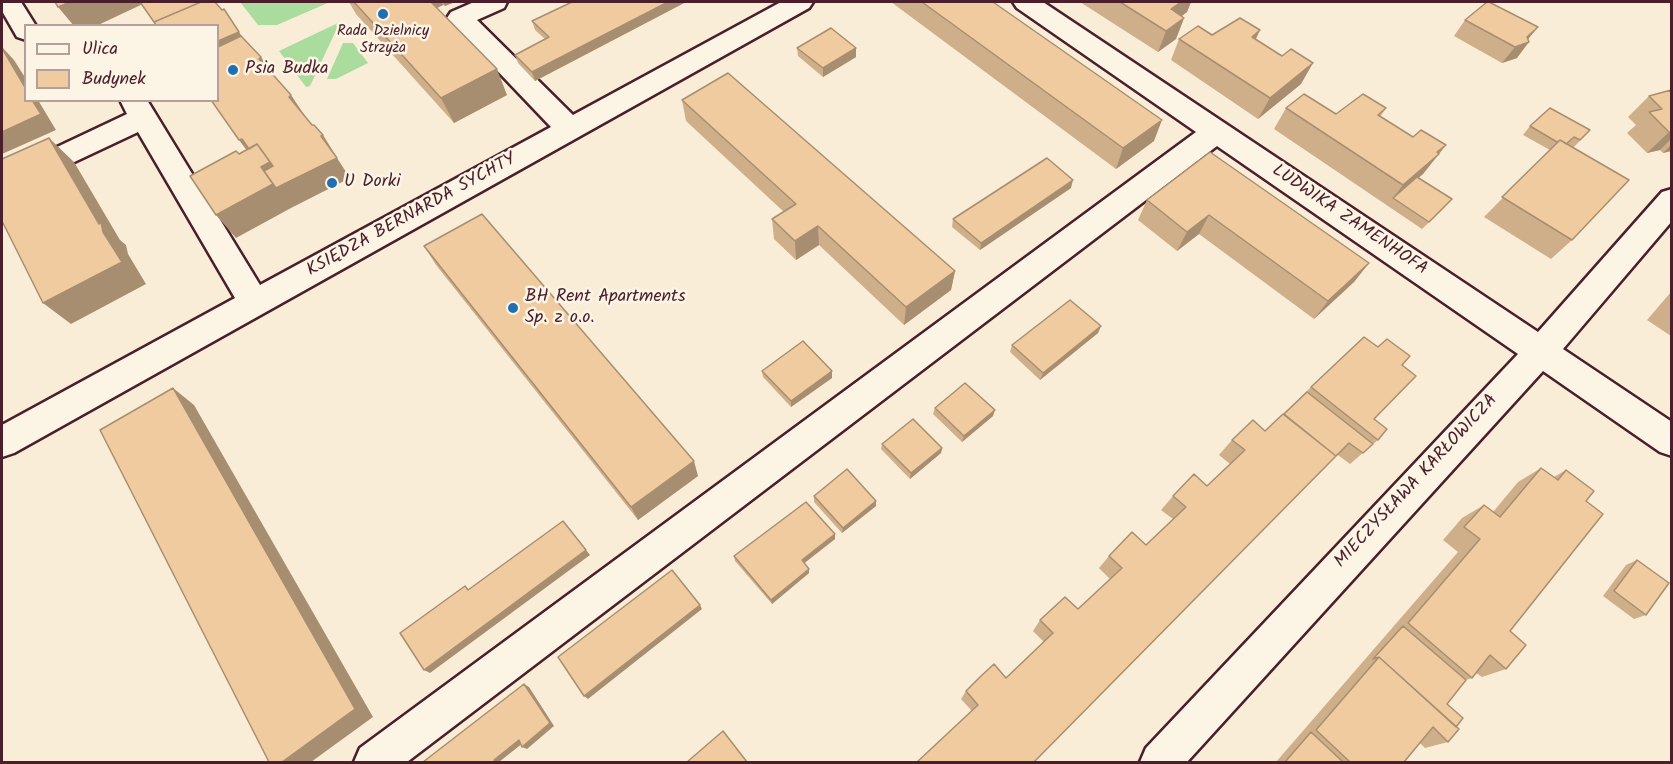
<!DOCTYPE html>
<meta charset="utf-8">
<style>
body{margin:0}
#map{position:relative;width:1673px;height:764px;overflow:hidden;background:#faedd7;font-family:Kalam,sans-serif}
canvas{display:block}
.frame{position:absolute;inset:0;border:3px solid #4a1f2b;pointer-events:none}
.legend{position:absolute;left:24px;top:24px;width:195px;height:78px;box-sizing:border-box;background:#fcf5e5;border:2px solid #b59f9b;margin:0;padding:8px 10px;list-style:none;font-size:18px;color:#4a1f2b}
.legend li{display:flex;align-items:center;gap:12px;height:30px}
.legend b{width:30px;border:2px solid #b59f9b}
</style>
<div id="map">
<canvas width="1673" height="764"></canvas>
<div class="frame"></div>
<ul class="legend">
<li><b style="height:8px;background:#fcf5e5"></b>Ulica</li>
<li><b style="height:16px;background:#f0cba0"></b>Budynek</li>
</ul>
</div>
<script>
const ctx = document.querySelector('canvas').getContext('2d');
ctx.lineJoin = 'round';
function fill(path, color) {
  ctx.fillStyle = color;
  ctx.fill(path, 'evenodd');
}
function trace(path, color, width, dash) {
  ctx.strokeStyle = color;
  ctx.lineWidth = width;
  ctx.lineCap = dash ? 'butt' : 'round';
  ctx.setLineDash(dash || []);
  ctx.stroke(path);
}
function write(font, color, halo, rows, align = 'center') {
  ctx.font = font + ' Kalam,sans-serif';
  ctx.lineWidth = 5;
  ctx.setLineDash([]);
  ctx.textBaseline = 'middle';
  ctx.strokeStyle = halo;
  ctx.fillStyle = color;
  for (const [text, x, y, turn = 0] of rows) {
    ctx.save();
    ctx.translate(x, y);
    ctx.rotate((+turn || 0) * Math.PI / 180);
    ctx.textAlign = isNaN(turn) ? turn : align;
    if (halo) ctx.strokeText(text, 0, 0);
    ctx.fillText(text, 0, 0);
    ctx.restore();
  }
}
fill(new Path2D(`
 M240,2H330L277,25H258Z
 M340,22L310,86L306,87L279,51Z
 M343,43H353L368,63L336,79H327Z`), '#aadc9d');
const minor = new Path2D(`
 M2,2H21L36,26H26V40L17,37L2,11Z
 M474,2H507L504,8L477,20L573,115L781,2H813L809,8L14,453L2,457V425L235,298L138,132L2,196V173L127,114L120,100H147L260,285L551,127L447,18L451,12Z
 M1013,2H1043L1538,332L1662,192L1672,189V221L1563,349L1672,422V456L1660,452L1543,371L1187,762H1140L1146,748L1518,354L1217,146L407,762H354L360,748L1196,132L1017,8Z`);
trace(minor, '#4a1f2b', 5);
fill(minor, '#fcf5e5');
fill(new Path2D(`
 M349,2H455L445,6L443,5L437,8L507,95L454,123L356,14Z
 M572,2H686L535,81L518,63L515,55L545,39L535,30L532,21Z
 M891,2H993L1154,141L1116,169Z
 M1080,2H1191L1187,12L1182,16L1184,18L1176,39L1158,52Z
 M1499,2H1554L1500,3Z
 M1465,20L1538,27L1528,39L1517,58L1502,63L1454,36Z
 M1212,35L1256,39L1301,84L1258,119L1171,60L1179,39Z
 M797,48H856V57L823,77L798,56Z
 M1671,90V151L1663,153L1660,150L1647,153L1627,133L1636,125L1628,117L1649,96Z
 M682,100L955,271L951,290L904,325L819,245L796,260L774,239L772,219L784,212L686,121Z
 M1286,108L1336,114L1386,108L1380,117L1413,137L1446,145L1423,174L1418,178L1445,207L1422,229L1274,129Z
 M1530,126L1590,130L1573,148L1572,240L1551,259L1484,217L1550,150L1523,135Z
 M1210,152L1369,263L1354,282L1314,319L1199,234L1177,251L1138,220L1147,200Z
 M1071,188L980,250L952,227L953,219Z
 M424,246L698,476L638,520L436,265Z
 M1671,292V336L1647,320Z
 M1101,326L1098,333L1040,380L1010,352L1012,345Z
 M1402,365L1374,419L1378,440L1350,464L1338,455L972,711L961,699L966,691L1006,678L1044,642L1033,631L1040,620L1078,609L1110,579L1099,568L1109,556L1146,545L1173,519L1161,510L1173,496L1207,486L1230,464L1219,455L1232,440L1265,431L1311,387Z
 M762,371L832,378L791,407L763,377Z
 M935,408L993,416L962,442L933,414Z
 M882,444L942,448L941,453L910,479L881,449Z
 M1541,468L1554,477L1566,470L1586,501L1510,631L1506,669L1482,677L1476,673L1472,678L1466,680L1447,704L1456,727L1448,742L1425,748L1420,743L1404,762H1276L1458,552L1443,540L1462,518L1484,505L1493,512L1518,482Z
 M814,496L876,501V506L842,533L814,502Z
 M835,534V539L804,563L809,569V573L772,604L735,561L734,556Z
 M1637,560L1646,615L1634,619L1603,596L1626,565Z`), '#ceaf8a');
fill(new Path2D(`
 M70,2H144L145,3L96,26H74L58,7Z
 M412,2H442L443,5L419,17Z
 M443,2H455L445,6Z
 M668,2H686L535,81L532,72Z
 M1181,2H1191L1187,12L1164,29L1171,9Z
 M224,9L256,58L218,75V41Z
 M1184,18L1176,39L1158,52L1166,31Z
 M1538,27L1524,44L1529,42L1517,58L1502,63L1515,47Z
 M1260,30L1250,52L1252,37Z
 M2,47L14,60L26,79V89L2,48Z
 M856,48V57L823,77V68Z
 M261,57L276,79L259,59Z
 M1313,63L1301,84L1258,119L1270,98Z
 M497,69L507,95L454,123L441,98Z
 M291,95L305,116L303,117L289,97Z
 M32,100H38L56,130L2,154V132Z
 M1162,120L1154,141L1116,169L1123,148Z
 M1669,132H1671V139L1660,150L1647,153Z
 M323,135L336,156L334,157L321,136Z
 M49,138L74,162L120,240L126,245L128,254L146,284L71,324L43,303L99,224Z
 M242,139L337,158L350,178L291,208L236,238L216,215L255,161L239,140Z
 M1446,145L1423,174L1394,199L1393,198L1403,185Z
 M1671,145V151L1663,153Z
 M1073,180L1071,188L980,250L981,243Z
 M1209,215L1199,234L1177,251L1187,232Z
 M818,226L819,245L796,260L795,241Z
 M1369,263L1354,282L1314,319L1328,301Z
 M955,271L951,290L904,325L906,307Z
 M1101,326L1098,333L1040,380L1043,373Z
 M832,371V378L791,407V401Z
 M173,388L194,405L373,717L311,762H282Z
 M995,410L993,416L962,442L964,436Z
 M942,448L941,453L910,479L911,473Z
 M694,461L698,476L638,520L631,507Z
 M876,501V506L842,533L843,528Z
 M835,534V539L802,565V560Z
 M586,550L590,555L430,673L424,670Z
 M809,569V573L772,604L771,600Z
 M700,605L702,609L588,699L584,696Z
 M524,684L529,687L554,726L527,749L522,747Z
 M519,740L523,743L499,762H495L494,760Z`), '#a88e70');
const building = new Path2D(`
 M55,2H70L58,7Z
 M140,2H201L154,22Z
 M201,2H215L222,10L224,9L239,32L218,41V26H157L154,22Z
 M354,2H431L497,69L441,98Z
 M572,2H668L532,72L515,55L549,37L532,21Z
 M922,2H993L1162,120L1123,148Z
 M1120,2H1181L1171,9L1184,18L1166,31Z
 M1487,2H1489L1538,27L1527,37L1529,42L1515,47L1465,20Z
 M1240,18L1260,30L1252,37L1282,56L1291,49L1313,63L1270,98L1179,39L1198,26L1212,35Z
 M831,28L856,48L823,68L797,48Z
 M241,36L261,57L259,59L291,95L289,97L312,125H314L323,135L321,136L337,158L276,188L264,171L273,166L260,148L257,144L249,149L242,139L239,140L211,100H218V47Z
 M2,48L26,89V100H32L41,114L2,132Z
 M728,73L955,271L906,307L818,226L795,241L772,219L796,204L682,100Z
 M1671,90V132H1669L1649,112L1662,109L1649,96Z
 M1304,94L1336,114L1363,94L1386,108L1378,115L1413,137L1421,130L1446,145L1437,152L1439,154L1403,185L1286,108Z
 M1550,108L1590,130L1580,140L1574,137L1566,144L1560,140L1557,142L1530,126Z
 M49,138L99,224L101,222L103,232L122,262L43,303L2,221V159Z
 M1560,140L1629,180L1572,240L1502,197Z
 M257,144L270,162L261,167L273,184L216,215L190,176L236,151L239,154Z
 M1210,152L1369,263L1328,301L1209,215L1187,232L1147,200Z
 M1047,158L1073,180L981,243L953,219Z
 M1417,177L1452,199L1429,222L1393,198Z
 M482,214L694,461L631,507L424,246Z
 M1070,300L1101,326L1043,373L1012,345Z
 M1364,337L1378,347L1387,339L1410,356L1402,365L1416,376L1374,419L1387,429L1378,440L1311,387Z
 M803,341L832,371L791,401L762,371Z
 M965,383L995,410L964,436L935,408Z
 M173,388L355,709L282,762H269L100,430Z
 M1307,392L1373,444L1363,453L1349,443L1336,456L1284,414Z
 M1283,414L1336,456L1034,762H917L978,705L966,691L980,677L994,664L1006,678L1053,633L1040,620L1065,597L1078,609L1122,568L1109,556L1132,532L1146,545L1186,507L1173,496L1194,474L1207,486L1245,450L1232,440L1253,420L1265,431Z
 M913,419L942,448L911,473L882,444Z
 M1541,468L1558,480L1566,470L1594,491L1586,501L1603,514L1510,631L1526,645L1506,669L1490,655L1472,678L1408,623L1480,539L1464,527L1484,505L1500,517Z
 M847,469L876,501L843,528L814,496Z
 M806,502L835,534L802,560L809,569L771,600L734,556Z
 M563,521L586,550L424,670L400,633L465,586L468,590Z
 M1637,560L1669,583L1646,615L1614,591Z
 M672,570L700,605L584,696L558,657Z
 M1403,626L1466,680L1447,704L1463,718L1456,727L1379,657L1373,659Z
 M1379,657L1459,729L1448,742L1433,727L1404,762H1350L1316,730Z
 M524,684L550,723L522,747L519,740L494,760L495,762H423Z
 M723,731L747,762H687Z
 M1311,732L1343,762H1285Z`);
fill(building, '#f0cba0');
trace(building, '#a88e70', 1.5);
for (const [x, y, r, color] of [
 [383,14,6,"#1f6fb2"],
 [233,70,6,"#1f6fb2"],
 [332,183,6,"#1f6fb2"],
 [513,308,6,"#1f6fb2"]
]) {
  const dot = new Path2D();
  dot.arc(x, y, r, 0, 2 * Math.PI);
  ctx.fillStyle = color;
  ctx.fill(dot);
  trace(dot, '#fcf5e5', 2);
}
write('15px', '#4a1f2b', '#fcf5e5', [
 ["Rada Dzielnicy",383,32],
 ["Strzyża",383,49]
]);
write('18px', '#4a1f2b', '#fcf5e5', [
 ["Psia Budka",245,70],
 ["U Dorki",344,183],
 ["BH Rent Apartments",525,298],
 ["Sp. z o.o.",525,319]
], 'left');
write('18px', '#4a1f2b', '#fcf5e5', [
 ["KSIĘDZA BERNARDA SYCHTY",412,216,-29],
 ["LUDWIKA ZAMENHOFA",1349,221,34],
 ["MIECZYSŁAWA KARŁOWICZA",1417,482,-47]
]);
</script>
